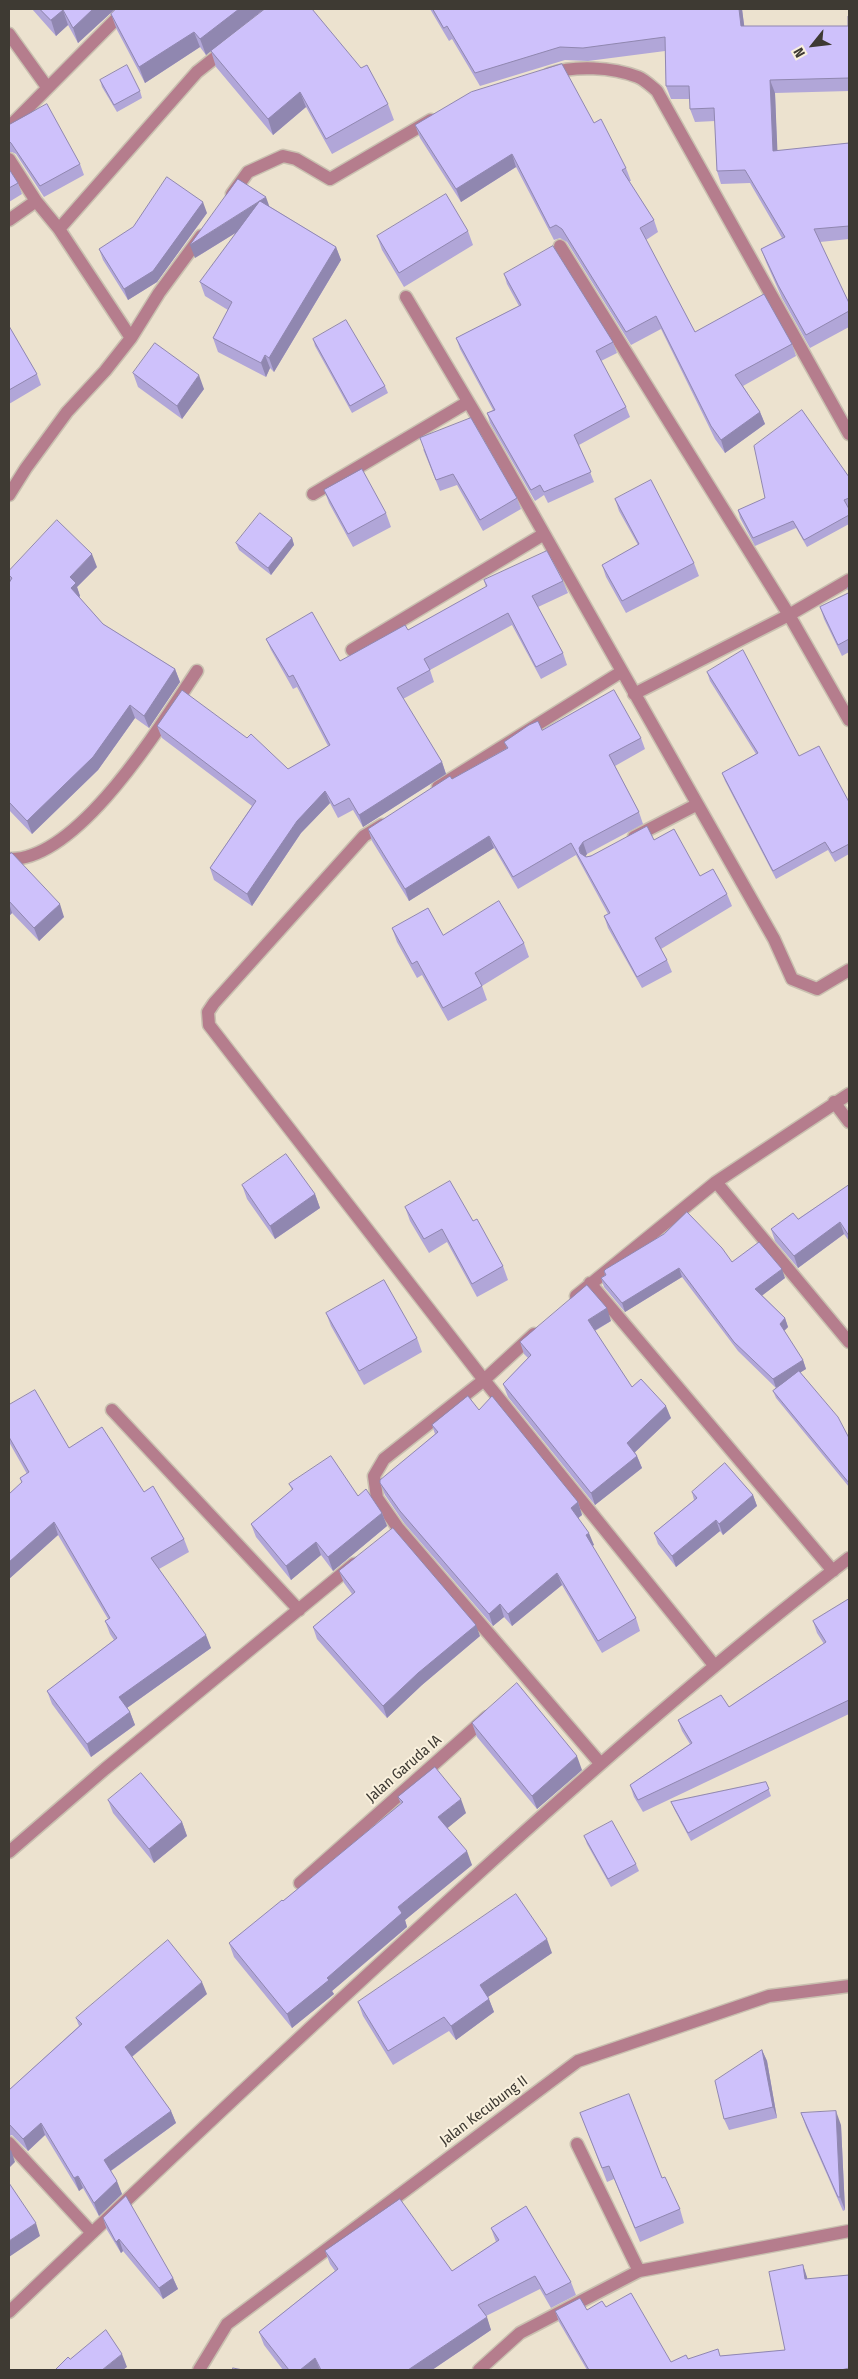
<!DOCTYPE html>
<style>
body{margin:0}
#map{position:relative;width:858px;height:2379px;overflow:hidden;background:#ece2cf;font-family:"Fira Sans Condensed",sans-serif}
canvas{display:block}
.frame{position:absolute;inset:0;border:10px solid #3e3a33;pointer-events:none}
.north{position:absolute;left:788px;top:20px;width:50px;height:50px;-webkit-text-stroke:4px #f9f0dd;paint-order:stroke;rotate:241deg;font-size:14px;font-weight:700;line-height:20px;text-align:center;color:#3e3a33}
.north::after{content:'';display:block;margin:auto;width:18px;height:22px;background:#3e3a33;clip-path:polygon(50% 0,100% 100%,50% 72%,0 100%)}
</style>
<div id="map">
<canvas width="858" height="2379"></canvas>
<div class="frame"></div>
<div class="north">N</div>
</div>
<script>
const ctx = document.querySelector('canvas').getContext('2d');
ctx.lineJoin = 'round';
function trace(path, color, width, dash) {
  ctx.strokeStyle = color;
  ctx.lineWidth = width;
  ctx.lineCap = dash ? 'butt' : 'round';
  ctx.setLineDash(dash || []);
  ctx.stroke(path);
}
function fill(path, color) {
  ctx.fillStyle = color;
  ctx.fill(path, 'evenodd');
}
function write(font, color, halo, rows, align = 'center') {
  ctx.font = font + ' "Fira Sans Condensed",sans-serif';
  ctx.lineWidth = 4;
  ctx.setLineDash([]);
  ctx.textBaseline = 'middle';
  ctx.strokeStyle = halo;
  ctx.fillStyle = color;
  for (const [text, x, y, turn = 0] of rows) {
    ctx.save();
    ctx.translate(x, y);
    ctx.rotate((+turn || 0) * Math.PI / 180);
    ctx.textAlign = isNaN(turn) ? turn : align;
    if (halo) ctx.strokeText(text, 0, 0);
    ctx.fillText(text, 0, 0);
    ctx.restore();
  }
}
const minor = new Path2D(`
 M9,34L47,87
 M549,74C575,65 612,67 638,77C645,80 651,86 657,91L849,434
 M9,127L126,9
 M9,159L36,201L59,229L131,338
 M232,194L248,172L283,156L296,159L330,179L431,120
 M9,220L36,201
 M59,229L197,72L226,49
 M560,246L789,615L849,580
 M406,297L488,435L774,939L792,979L817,989L849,970
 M313,494L468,402
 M9,495L26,468L67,412L105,371L131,338L159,293L201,236
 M352,650L544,534
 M634,694L789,615L849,720
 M438,787L621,672
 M382,825L364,836L214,1003L208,1012L209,1025L484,1380L714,1665
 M634,837L696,805
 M9,859C79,861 162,723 197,671
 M834,1102L849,1122
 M716,1182L849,1342
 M590,1283L833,1571
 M576,1296L716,1182L849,1094
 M534,1334L484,1380L384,1459L374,1476L377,1498L398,1528L600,1763
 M112,1410L299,1610
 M9,1852L105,1769L354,1564
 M300,1883L487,1717
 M9,2143L92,2233
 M577,2144L639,2271
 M9,2312C161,2167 313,2023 469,1882C592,1770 717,1660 849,1558
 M199,2370L227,2324L578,2061L769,1996L849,1986
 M479,2370L520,2333L639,2271L849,2231`);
trace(minor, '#c9c0b0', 15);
trace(minor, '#b57d8d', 12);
fill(new Path2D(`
 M32,9H115L78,43L68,25L56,36Z
 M264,9L206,55L200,47L145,83L117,30L111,14Z
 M430,9H742L744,26H848L849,16V91L775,93L777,151L849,143V239L820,242L849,303V327L810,348L782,298L766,262L761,249L782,238L750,183L721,184L717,171L715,121L695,122L690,109V99H671L666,86L665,51L588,61L565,60L480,86L452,39L449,41Z
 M211,51L388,104L394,120L332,154L306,107L273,135L216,67Z
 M100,80L140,91L142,98L117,112L102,87Z
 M594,123L626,168L631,181H629L654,220L658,232L646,240L695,332L792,344L796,356L743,386L760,412L765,424L725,453L715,439L661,329L631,345L567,242L560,238L554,240L516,167L461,202L420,138L415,125Z
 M9,125L80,164L84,175L44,197L16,154L12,152H9Z
 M9,169L18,183L22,194L9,202Z
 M269,206L336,247L341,260L274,372L270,368L266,377L218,352L213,338L228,310L205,296L200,282L237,232L195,258Z
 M207,213L157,282L128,300L103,260L99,249Z
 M468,231L473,245L404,287L382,250L377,236Z
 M504,274L613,342L617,353L601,361L626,407L630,417L579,445L594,482L548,503L544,495L535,501L490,423L487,413L493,410L460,349L456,338L519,306L507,284Z
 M9,326L37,374L41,385L9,404Z
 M313,339L385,386L388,393L352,413L315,346Z
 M133,373L204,389L182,419L138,387Z
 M423,449L517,498L521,509L483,531L457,485L440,491Z
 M849,477V506L848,507L849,509V524L807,547L796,528L755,546L740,518L738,510Z
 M324,490L386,513L391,527L353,547L329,503Z
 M615,499L694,563L699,576L626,613L606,577L602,565L638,545L619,511Z
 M292,538L294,545L271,575L239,550L236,543Z
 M97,567L77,587L80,596L79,597L103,624L175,669L180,682L149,728L135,718L98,770L32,834L9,810V583L10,581L9,578V571Z
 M484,580L563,581L568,593L538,607L563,653L567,665L541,679L512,625L430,670L434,682L403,699L442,762L446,774L363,827L353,810L338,818L330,803L301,833L252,906L214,880L210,868L252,806L162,738L157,726L288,769L328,746L297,687L293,689L271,650L266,639L340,661L408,630L486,587Z
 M849,586V652L842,656L824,619L820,607L849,593L847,588Z
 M707,672L849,802V854L835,862L828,850L776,879L725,781L722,773L756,754L710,681Z
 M542,730L641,738L645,749L615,766L639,812L643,824L587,854L585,857L654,840L700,876L727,894L732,906L661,949L667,960L672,972L642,988L608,928L604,916L608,914L576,855L518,889L494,848L409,901L372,841L368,829L452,779L507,748L504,742Z
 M9,854L64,917L39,941L12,913L9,916Z
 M392,928L443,935L524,943L529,957L482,986L487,1000L448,1021L422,975L417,978L397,942Z
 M242,1185L315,1194L320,1208L275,1239L247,1199Z
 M849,1185V1241L844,1234L798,1268L775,1241L771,1229L798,1219Z
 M405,1207L473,1221L503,1266L508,1280L477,1297L447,1242L429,1253L410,1221Z
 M732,1262L785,1278L762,1295L785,1318L788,1327L784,1331L803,1360L806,1369L800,1372L849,1438V1487L776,1398L773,1391L783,1384L776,1388L738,1351L682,1277L625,1312L604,1287L601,1278L605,1275L604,1271Z
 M326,1313L417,1338L422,1352L364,1385L331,1326Z
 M611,1321L595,1331L632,1387L671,1418L635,1452L637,1456L642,1468L595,1505L508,1397L503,1384L528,1358L524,1354L520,1342Z
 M9,1405L69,1448L144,1492L184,1539L189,1552L159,1569L211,1648L127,1708L130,1712L135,1725L91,1757L52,1704L47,1691L114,1640L110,1634L105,1621L108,1619L58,1535L9,1579V1494L22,1483L20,1478L27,1474L9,1442Z
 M479,1410L578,1502L582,1515L578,1518L594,1545L592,1546L636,1618L640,1631L602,1653L562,1585L512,1626L504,1617L493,1626L404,1523L385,1495L380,1483L435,1434L432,1425Z
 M289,1484L358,1496L382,1513L387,1526L333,1571L321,1555L291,1580L256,1537L251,1524L292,1490Z
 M692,1492L753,1495L757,1506L723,1535L720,1531L676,1567L658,1544L654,1533L694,1500Z
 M339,1571L480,1636L422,1685L387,1718L317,1639L313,1627L352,1594L344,1583Z
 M849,1599V1714L643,1812L634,1797L630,1785L690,1744L682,1731L678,1720L729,1707L824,1644L817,1633L813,1621Z
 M472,1723L582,1770L537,1809L477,1737Z
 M766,1782L771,1796L691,1841L674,1809L671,1802Z
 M398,1797L466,1813L447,1828L472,1865L405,1920L407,1927L332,1991L334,1994L292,2028L234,1957L229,1943L283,1901L401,1804Z
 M108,1800L182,1822L187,1836L154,1863L113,1813Z
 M584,1836L636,1864L639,1871L611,1887L587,1844Z
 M552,1953L488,1997L494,2012L456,2040L449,2031L393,2065L363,2016L358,2002Z
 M207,1994L132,2057L171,2111L176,2123L111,2171L122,2194L99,2216L83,2188L79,2191L45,2135L28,2151L12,2135L9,2136V2090L79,2026L76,2018Z
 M762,2050L767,2061L777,2118L729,2130L724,2119Z
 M580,2113L662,2178L680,2209L684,2223L640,2242L614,2179L607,2182Z
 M801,2113L841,2125L845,2210L843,2211L806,2127Z
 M103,2218L173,2278L178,2289L163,2299L123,2251L121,2253L107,2230Z
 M491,2228L571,2282L576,2295L551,2308L540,2289L486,2316L491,2330L432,2370H283L264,2345L259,2332L335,2271L330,2264L325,2251L452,2271L496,2242Z
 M803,2265L807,2279L849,2275V2370H587L559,2322L555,2311L587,2310L606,2307L671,2362L688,2359L785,2350Z`), '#b1a6d8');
fill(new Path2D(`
 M93,9H115L78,43L73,28Z
 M239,9H264L206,55L200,39Z
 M739,9H742L746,39L741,26Z
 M63,10L68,25L56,36L51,20Z
 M194,32L200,47L145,83L139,67Z
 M770,80L775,93L778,164L773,151Z
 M300,92L306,107L273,135L268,119Z
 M512,154L516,167L461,202L456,189Z
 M266,197L271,211L195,258L190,245Z
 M203,202L207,213L157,282L128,300L124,289Z
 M336,247L341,260L274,372L269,358Z
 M265,355L270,368L266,377L261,363Z
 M199,375L204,389L182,419L177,406Z
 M760,412L765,424L725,453L721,440Z
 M292,538L294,545L271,575L268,568Z
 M92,554L97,567L77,587L80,596L76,601L71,588L70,577Z
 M175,669L180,682L149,728L144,716Z
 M130,705L135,718L98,770L32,834L27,821Z
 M442,762L446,774L363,827L359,815Z
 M325,791L330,803L301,833L252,906L247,894L297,821Z
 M489,836L494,848L409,901L405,889Z
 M583,842L587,854L583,860L579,848Z
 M9,903L12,913L9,916Z
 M60,904L64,917L39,941L34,928Z
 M315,1194L320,1208L275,1239L270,1226Z
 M840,1222L844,1234L798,1268L794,1256Z
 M679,1268L682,1277L625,1312L622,1303Z
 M782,1269L785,1278L759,1298L755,1289Z
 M607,1308L611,1321L592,1332L588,1320Z
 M785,1318L788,1327L783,1332L780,1324Z
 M803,1360L806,1369L776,1388L773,1379Z
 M666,1406L671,1418L632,1455L627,1443Z
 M637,1456L642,1468L595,1505L591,1493Z
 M753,1495L757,1506L723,1535L719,1524Z
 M578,1502L582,1515L576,1520L571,1508Z
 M382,1513L387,1526L333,1571L328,1557Z
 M716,1520L720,1531L676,1567L672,1556Z
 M54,1522L58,1535L9,1579V1562Z
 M589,1533L594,1545L590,1547L586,1535Z
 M316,1542L321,1555L291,1580L286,1566Z
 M557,1573L562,1585L512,1626L508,1614Z
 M500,1604L504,1617L493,1626L489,1614Z
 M476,1625L480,1636L422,1685L387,1718L383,1706L418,1673Z
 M206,1635L211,1648L124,1710L119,1697Z
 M130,1712L135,1725L91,1757L87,1744Z
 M577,1756L582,1770L537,1809L532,1796Z
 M461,1799L466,1813L444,1831L438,1817Z
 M182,1822L187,1836L154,1863L149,1849Z
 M467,1851L472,1865L405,1920L407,1927L332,1991L334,1994L292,2028L287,2014L327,1978L398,1907Z
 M547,1939L552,1953L485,1999L480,1985Z
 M202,1982L207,1994L129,2059L125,2047Z
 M489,1999L494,2012L456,2040L451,2026Z
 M762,2050L767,2061L777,2118L773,2107Z
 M171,2111L176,2123L109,2172L104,2160Z
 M836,2111L841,2125L845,2210L840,2197Z
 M41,2123L45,2135L28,2151L23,2139Z
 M11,2150L15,2162L9,2168V2151Z
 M78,2176L83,2188L79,2191L74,2178Z
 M117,2181L122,2194L99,2216L94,2203Z
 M36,2223L40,2236L9,2257V2241Z
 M119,2239L123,2251L121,2253L116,2242Z
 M803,2265L807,2277L809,2290L805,2279Z
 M173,2278L178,2289L163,2299L159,2288Z
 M487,2317L491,2330L432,2370H408Z
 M122,2354L127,2367L123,2370H102Z
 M315,2358L320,2370H300Z`), '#9087b0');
const building = new Path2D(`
 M40,9H93L73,28L63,10L51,20Z
 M116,9H239L200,39L194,32L139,67L111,14Z
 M265,9H312L361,68L367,65L388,104L326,139L300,92L268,119L211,51Z
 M433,9H739L741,26H848V16H849V78L770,80L773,151L849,143V226L814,229L849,303V311L806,335L778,285L761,249L785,237L745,170L717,171L714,108L690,109L689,86H666L665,37L583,48L560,47L475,73L447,26L444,28Z
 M562,64L594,123L601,119L626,168L622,170L654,220L640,228L695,332L764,294L792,344L735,375L760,412L721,440L711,426L656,316L626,332L562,229L556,225L550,228L512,154L456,189L415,125L471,92Z
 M127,65L140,91L114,105L100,80Z
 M47,104L80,164L40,186L11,143L9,141V125Z
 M9,169L18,183L9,188Z
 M167,177L203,202L153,271L124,289L99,249L133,227Z
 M238,179L266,197L190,245Z
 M446,194L468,231L399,273L377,236Z
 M260,201L336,247L269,358L265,355L261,363L213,338L232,302L200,282Z
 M553,246L613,342L596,351L626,407L574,435L591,472L544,492L540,485L531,490L487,413L495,410L456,338L521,305L504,274Z
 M346,320L385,386L350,406L313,339Z
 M9,326L37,374L9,390Z
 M155,343L199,375L177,406L133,373Z
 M802,410L849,477V498L844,500L849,509V515L804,540L793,521L753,538L738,510L765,498L754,446Z
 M471,418L517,498L480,520L453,474L436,480L420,438Z
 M362,469L386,513L348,534L324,490Z
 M651,480L694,563L622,601L602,565L639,544L615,499Z
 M260,513L292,538L268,568L236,543Z
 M57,520L92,554L70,577L76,583L71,588L103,624L175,669L144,716L130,705L93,757L27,821L9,802V583L12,578L9,575V571Z
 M547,551L563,581L532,596L563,653L536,667L508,613L424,659L430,670L397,688L442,762L359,815L349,798L334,806L325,791L297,821L247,894L210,868L256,801L157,726L182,690L247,738L251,734L288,769L330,745L293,675L289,677L266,639L312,612L340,661L405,625L408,630L487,586L484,580Z
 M849,593V639L838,645L820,607Z
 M743,650L799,756L819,746L849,802V844L832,853L825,842L773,871L722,773L758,753L707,672Z
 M614,690L641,738L609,755L639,812L583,842L579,848L580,853L586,857L591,856L647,826L654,840L674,829L700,876L713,869L727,894L655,938L667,960L637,977L604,916L610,913L571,843L513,877L489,836L405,889L368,829L450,776L452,779L508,748L504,742L529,725L538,721L542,730Z
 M12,853L60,904L34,928L9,901V854Z
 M499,901L524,943L475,973L482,986L443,1008L417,961L412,964L392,928L428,908L443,935Z
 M286,1154L315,1194L270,1226L242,1185Z
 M450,1181L473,1221L477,1219L503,1266L472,1284L442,1229L424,1239L405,1207Z
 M849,1185V1236L840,1222L794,1256L771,1229L793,1213L798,1219Z
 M687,1212L722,1248L732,1262L759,1242L782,1269L755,1289L785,1318L780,1324L803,1360L773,1379L734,1342L679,1268L622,1303L601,1278L606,1275L604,1271L606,1269L664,1234Z
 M384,1280L417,1338L359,1371L326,1313Z
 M587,1285L607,1308L588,1320L632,1387L641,1379L666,1406L627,1443L637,1456L591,1493L503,1384L531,1355L520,1342Z
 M799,1371L838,1417L849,1438V1483L773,1391Z
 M35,1390L69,1448L102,1427L144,1492L153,1486L184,1539L151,1558L206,1635L119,1697L130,1712L87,1744L47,1691L117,1638L105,1621L110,1618L54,1522L9,1562V1494L22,1482L20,1478L29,1472L9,1437V1405Z
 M468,1396L479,1410L492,1396L578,1502L571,1508L589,1533L586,1535L636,1618L598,1641L557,1573L508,1614L500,1604L489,1614L400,1511L380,1483V1480L438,1432L432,1425Z
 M331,1456L358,1496L366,1489L382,1513L328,1557L316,1542L286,1566L251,1524L293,1489L289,1484Z
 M725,1463L753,1495L719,1524L716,1520L672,1556L654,1533L697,1498L692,1492Z
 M393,1528L476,1625L418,1673L383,1706L313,1627L355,1592L339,1571Z
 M849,1599V1700L638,1800L630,1785L692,1743L678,1720L721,1695L729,1707L826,1642L813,1621Z
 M517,1683L577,1756L532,1796L472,1723Z
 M435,1767L461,1799L438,1817L467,1851L398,1907L402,1913L327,1978L329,1980L287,2014L229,1943L282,1900L283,1901L403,1802L398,1797Z
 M141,1773L182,1822L149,1849L108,1800Z
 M766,1782L769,1789L688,1833L671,1802Z
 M612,1821L636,1864L608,1879L584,1836Z
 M516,1894L547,1939L480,1985L489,1999L451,2026L444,2017L388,2051L358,2002Z
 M168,1940L202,1982L125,2047L171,2111L104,2160L117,2181L94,2203L78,2176L74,2178L41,2123L23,2139L9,2124V2090L82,2024L76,2018Z
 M762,2050L773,2107L724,2119L715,2081Z
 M629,2094L662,2178L665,2177L680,2209L635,2228L609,2166L602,2168L580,2113Z
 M836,2111L840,2197H838L801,2113Z
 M9,2183L36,2223L9,2241Z
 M126,2196L173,2278L159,2288L119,2239L116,2242L103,2218Z
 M400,2199L452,2271L499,2240L491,2228L526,2206L571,2282L546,2295L535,2276L478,2305L487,2317L408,2370H321L315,2358L300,2370H289L259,2332L338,2269L325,2251Z
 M803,2265L805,2279L849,2275V2368L841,2370H589L555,2311L580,2298L587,2310L602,2301L606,2307L631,2293L671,2362L686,2355L688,2359L718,2349L720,2356L785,2350L769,2272Z
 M106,2330L122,2354L102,2370H55L68,2357L70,2359Z
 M233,2368L243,2370H233Z`);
fill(building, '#cec1fb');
trace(building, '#9087b0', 1);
write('15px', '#3e3a33', '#f9f0dd', [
 ["Jalan Garuda IA",404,1769,-41],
 ["Jalan Kecubung II",484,2111,-37]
]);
</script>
